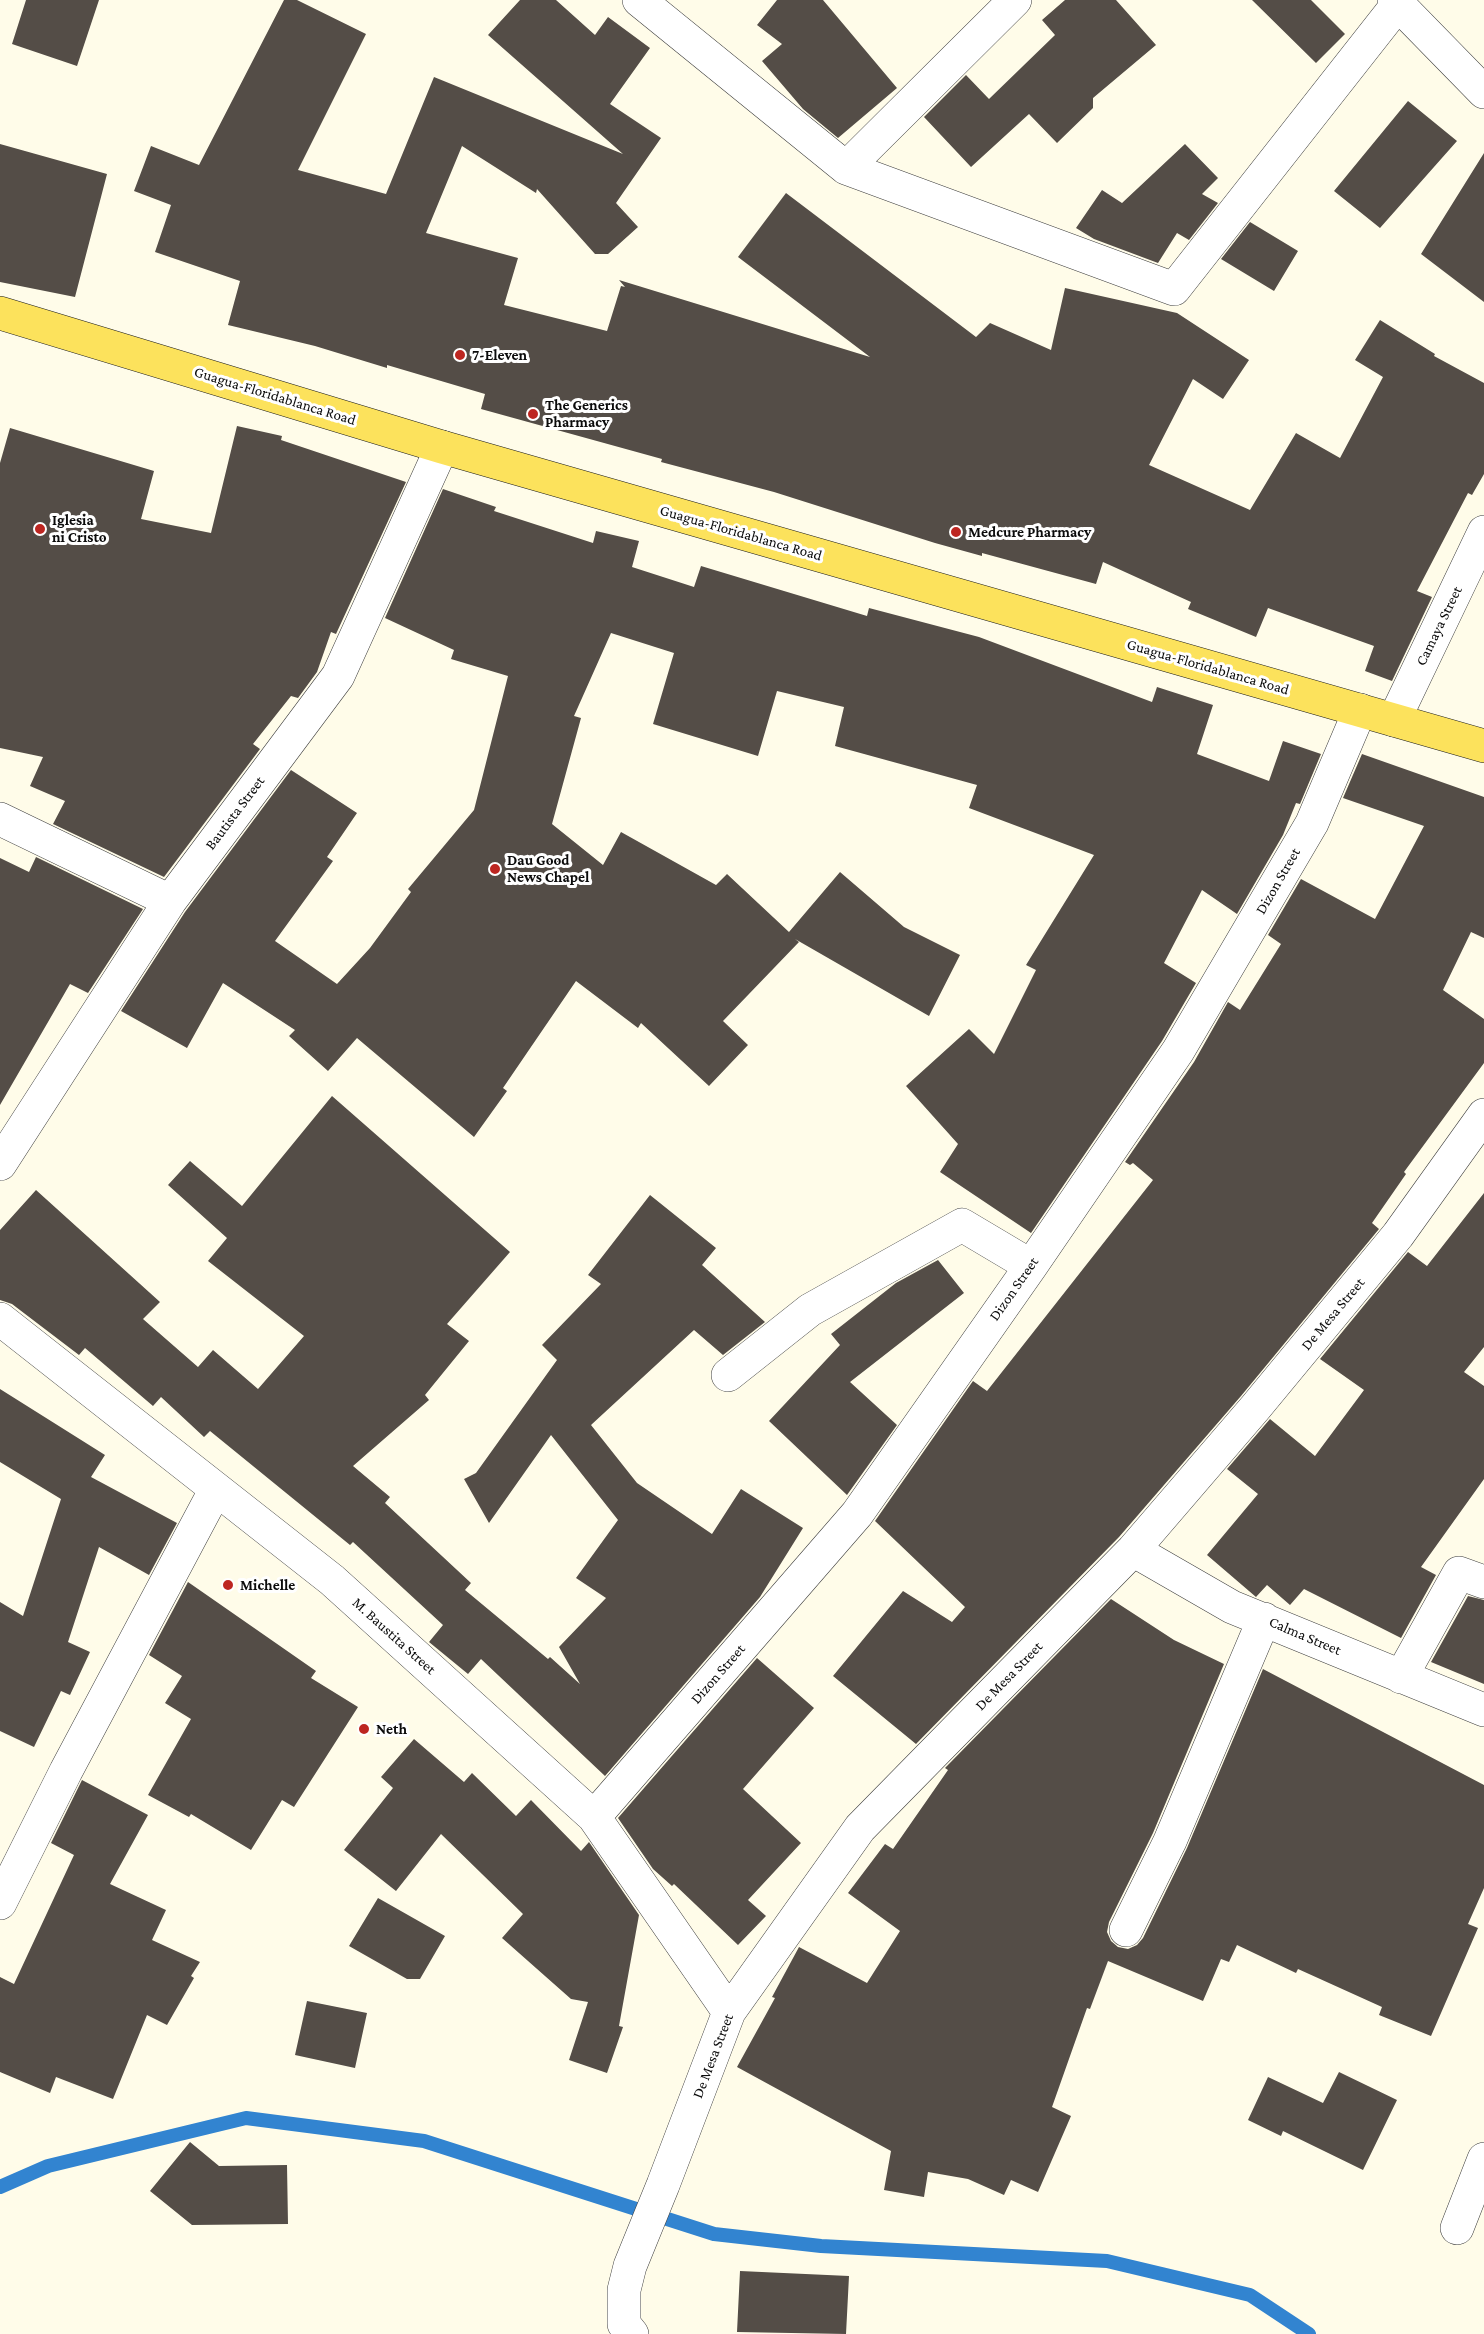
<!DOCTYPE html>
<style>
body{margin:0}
canvas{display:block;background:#fffce9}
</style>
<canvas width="1484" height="2334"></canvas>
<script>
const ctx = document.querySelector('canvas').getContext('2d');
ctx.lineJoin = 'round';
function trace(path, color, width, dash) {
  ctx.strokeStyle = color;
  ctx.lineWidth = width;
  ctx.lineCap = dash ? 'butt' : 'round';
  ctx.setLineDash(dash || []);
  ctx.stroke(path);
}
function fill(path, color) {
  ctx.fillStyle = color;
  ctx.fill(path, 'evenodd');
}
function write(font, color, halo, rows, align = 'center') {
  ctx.font = font + ' "Crimson Pro",serif';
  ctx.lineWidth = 6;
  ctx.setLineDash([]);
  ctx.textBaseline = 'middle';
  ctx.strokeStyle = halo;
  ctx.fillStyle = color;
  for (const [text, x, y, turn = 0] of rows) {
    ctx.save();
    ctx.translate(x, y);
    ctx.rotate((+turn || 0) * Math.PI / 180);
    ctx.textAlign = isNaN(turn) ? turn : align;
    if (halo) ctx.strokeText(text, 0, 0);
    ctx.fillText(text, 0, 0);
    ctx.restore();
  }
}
trace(new Path2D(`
 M0,2187L48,2166L246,2118L424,2141L714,2234L821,2246L1107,2261L1250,2295L1309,2334`), '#3284d0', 14);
fill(new Path2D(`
 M26,0H99L77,66L12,44Z
 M284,0H297L366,34L298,170L386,194L434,77L623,154L488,35L520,0H556L595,35L608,17L650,48L610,104L661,138L616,203L638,227L608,254H595L537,189L536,193L462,146L426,233L518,258L504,305L607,331L621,286L625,287L619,280L870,357L738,257L786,193L976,337L990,323L1051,350L1065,288L1177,313L1249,360L1223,399L1193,379L1149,465L1250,510L1296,433L1340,458L1383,377L1355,360L1380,320L1435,354L1434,356L1484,383V474L1472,495L1468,493L1417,591L1432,597L1392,681L1365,671L1374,646L1268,608L1256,637L1188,609L1191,602L1103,562L1096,584L982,553V556L935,543L774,492L661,462L662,459L481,409L485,394L387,365V368L315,346L228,325L240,281L155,252L171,205L134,191L151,146L199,165Z
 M777,0H823L897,88L838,138L803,109L762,61L782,44L757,25Z
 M1065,0H1116L1156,45L1093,98V108L1057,143L1029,114L971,167L924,117L966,75L989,99L1055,35L1042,20Z
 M1252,0H1311L1345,34L1316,63Z
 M1408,101L1457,141L1380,228L1334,191Z
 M0,144L107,174L75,297L0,282Z
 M1185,144L1218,178L1202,194L1218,203L1189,240L1177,233L1158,263L1094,239L1076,228L1102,190L1122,203Z
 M1484,153V302L1421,254Z
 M1250,222L1298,251L1274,291L1221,259Z
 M237,426L282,436L281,440L406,482L336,634L331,632L317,672L298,698L291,696L253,744L260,749L164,877L53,824L65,801L30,786L43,757L0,748V463L10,428L154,471L141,519L211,533Z
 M443,489L496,507L494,511L593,543L596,531L639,541L632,567L694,587L701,566L867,616L869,608L979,637L1152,702L1157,687L1213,705L1197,754L1269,781L1283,741L1321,754L1300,804L1296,803L1283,835L1237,914L1202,890L1164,963L1196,983L1162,1041L1031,1233L940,1172L958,1144L906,1086L969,1029L994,1054L1036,970L1026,965L1094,855L969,808L977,785L835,746L844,707L777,691L758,756L653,724L674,653L611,633L574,716L581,718L552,824L603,865L621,832L716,885L727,874L789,932L840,872L904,927L960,955L929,1016L795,939L799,942L723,1021L748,1045L709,1086L641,1023L638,1028L576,981L503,1088L507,1091L474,1137L357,1038L328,1071L289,1036L295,1030L223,983L187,1048L121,1011L185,912L291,770L357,813L327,857L333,861L275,941L337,984L370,948L411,892L408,889L474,810L508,676L451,659L454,650L385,618Z
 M1362,754L1484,797V938L1471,932L1443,990L1484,1019V1063L1404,1172L1406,1174L1372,1223L1379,1229L1241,1396L1119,1537L916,1744L833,1676L903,1591L952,1622L965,1607L875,1521L973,1381L987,1391L1153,1180L1133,1163L1130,1165L1125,1162L1194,1062L1228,1002L1240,1010L1281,944L1268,935L1301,879L1375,919L1424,826L1343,798Z
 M36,857L143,909L88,993L70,984L0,1105V858L29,872Z
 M332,1096L510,1252L447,1324L469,1341L425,1395L429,1400L353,1466L390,1497L385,1503L471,1583L465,1590L548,1659L550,1657L580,1684L559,1647L606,1598L576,1578L618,1520L551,1435L489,1523L464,1479L476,1473L557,1360L542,1345L601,1284L588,1275L650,1195L716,1248L702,1265L765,1322L723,1355L694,1330L591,1425L637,1483L712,1534L741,1489L803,1528L760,1597L605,1776L481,1659L468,1674L429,1642L443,1625L353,1542L350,1545L210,1431L204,1437L161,1397L153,1406L85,1348L79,1355L12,1304L0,1300V1230L36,1190L160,1302L143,1319L198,1367L213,1350L258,1389L304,1336L208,1261L227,1238L168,1185L190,1161L242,1206Z
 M1484,1193V1347L1464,1372L1484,1386V1479L1421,1567L1436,1575L1401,1638L1304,1589L1290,1605L1267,1585L1256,1597L1207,1555L1258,1494L1227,1469L1270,1419L1315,1456L1364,1390L1320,1359L1408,1252L1427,1266Z
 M938,1260L964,1293L850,1382L897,1425L847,1495L769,1421L840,1345L831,1334L896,1283Z
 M0,1389L105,1455L91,1477L177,1523L149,1575L99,1547L68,1642L90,1652L70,1695L61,1691L34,1747L0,1731V1602L23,1616L61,1499L0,1462Z
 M188,1582L316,1671L311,1678L358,1707L294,1807L282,1800L251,1850L191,1814L189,1817L148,1795L191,1719L165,1703L182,1676L149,1655Z
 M1468,1596L1484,1600V1684L1431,1662Z
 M1111,1599L1174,1640L1224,1664L1153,1833L1109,1922L1107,1932L1111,1941L1118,1947L1128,1949L1137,1945L1143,1938L1187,1848L1263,1669L1484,1785V1888L1468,1924L1478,1928L1431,2036L1379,2015L1382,2007L1298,1969L1296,1973L1237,1945L1229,1962L1221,1959L1203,2001L1108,1961L1090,2009L1087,2008L1052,2107L1071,2116L1038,2192L1011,2180L1004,2195L968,2179L928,2172L924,2197L884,2190L891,2151L737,2067L775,1998L772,1997L799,1947L867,1983L900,1931L848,1893L885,1844L893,1849L948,1770L945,1768Z
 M757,1658L814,1708L743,1789L801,1843L748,1900L766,1916L738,1945L674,1884L672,1886L653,1869L618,1818Z
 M414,1739L464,1782L472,1773L516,1816L531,1800L581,1851L589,1842L639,1915L619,2026L623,2027L607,2073L569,2060L588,2002L571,1999L502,1938L523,1914L441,1834L396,1891L344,1850L393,1788L381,1777Z
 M82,1780L148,1815L110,1884L166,1910L152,1940L200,1962L191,1976L194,1978L167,2025L147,2015L113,2099L56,2077L50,2093L0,2072V1977L14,1984L74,1855L51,1843Z
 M378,1898L445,1936L420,1979H407L349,1946Z
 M307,2001L367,2013L355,2068L295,2055Z
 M1339,2072L1397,2100L1363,2170L1283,2131L1281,2136L1248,2120L1268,2077L1323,2103Z
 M190,2142L219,2166L287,2165L288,2224L192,2225L150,2191Z
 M740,2271L849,2276L846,2334L737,2332Z`), '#544d47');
const minor = new Path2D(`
 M639,0L846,168L1174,289L1398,4
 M1394,0L1484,92
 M846,168L1015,0
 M1394,720L1484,532
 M0,819L170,901
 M0,1164L170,901L338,676L442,447
 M0,1319L332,1580L594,1817L729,2012
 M728,1375L810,1310L962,1225L1031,1266
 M1133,1550L1232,1607L1484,1710
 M1401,1677L1459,1573L1484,1582
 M594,1817L857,1514L1031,1266L1178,1051L1312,823L1360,710
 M0,1903L66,1771L216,1489
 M1126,1930L1170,1841L1264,1619
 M1457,2228L1484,2159
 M632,2334L624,2324V2290L630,2266L663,2185L729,2012L860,1828L1133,1550L1255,1408L1398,1235L1484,1115`);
const primary = new Path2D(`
 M0,313L442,447L1484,746`);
trace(minor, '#3e3e3e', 34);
trace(primary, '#1c1c1c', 34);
trace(minor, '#fff', 33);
trace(primary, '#fce25c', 33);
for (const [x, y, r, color] of [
 [460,355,6,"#bd2621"],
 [533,414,6,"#bd2621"],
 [40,529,6,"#bd2621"],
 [956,532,6,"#bd2621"],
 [495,869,6,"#bd2621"],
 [228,1585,6,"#bd2621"],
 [364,1729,6,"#bd2621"]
]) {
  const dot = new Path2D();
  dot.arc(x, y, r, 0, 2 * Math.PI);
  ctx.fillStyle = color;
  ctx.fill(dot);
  trace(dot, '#fff', 2);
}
write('bold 15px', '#0b0b0b', '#fff', [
 ["7-Eleven",472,355],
 ["The Generics",545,405],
 ["Pharmacy",545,422],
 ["Iglesia",52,520],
 ["ni Cristo",52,537],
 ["Medcure Pharmacy",968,532],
 ["Dau Good",507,860],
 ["News Chapel",507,877],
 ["Michelle",240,1585],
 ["Neth",376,1729]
], 'left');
write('15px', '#0b0b0b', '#fff', [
 ["Guagua-Floridablanca Road",275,396,17],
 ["Guagua-Floridablanca Road",741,533,16],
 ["Camaya Street",1439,626,-64],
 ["Guagua-Floridablanca Road",1208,667,16],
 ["Bautista Street",235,813,-53],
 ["Dizon Street",1278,881,-60],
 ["Dizon Street",1014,1289,-55],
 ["De Mesa Street",1333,1314,-50],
 ["M. Baustita Street",394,1636,42],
 ["Calma Street",1305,1636,23],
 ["Dizon Street",718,1674,-49],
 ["De Mesa Street",1009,1676,-46],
 ["De Mesa Street",713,2056,-69]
]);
</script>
